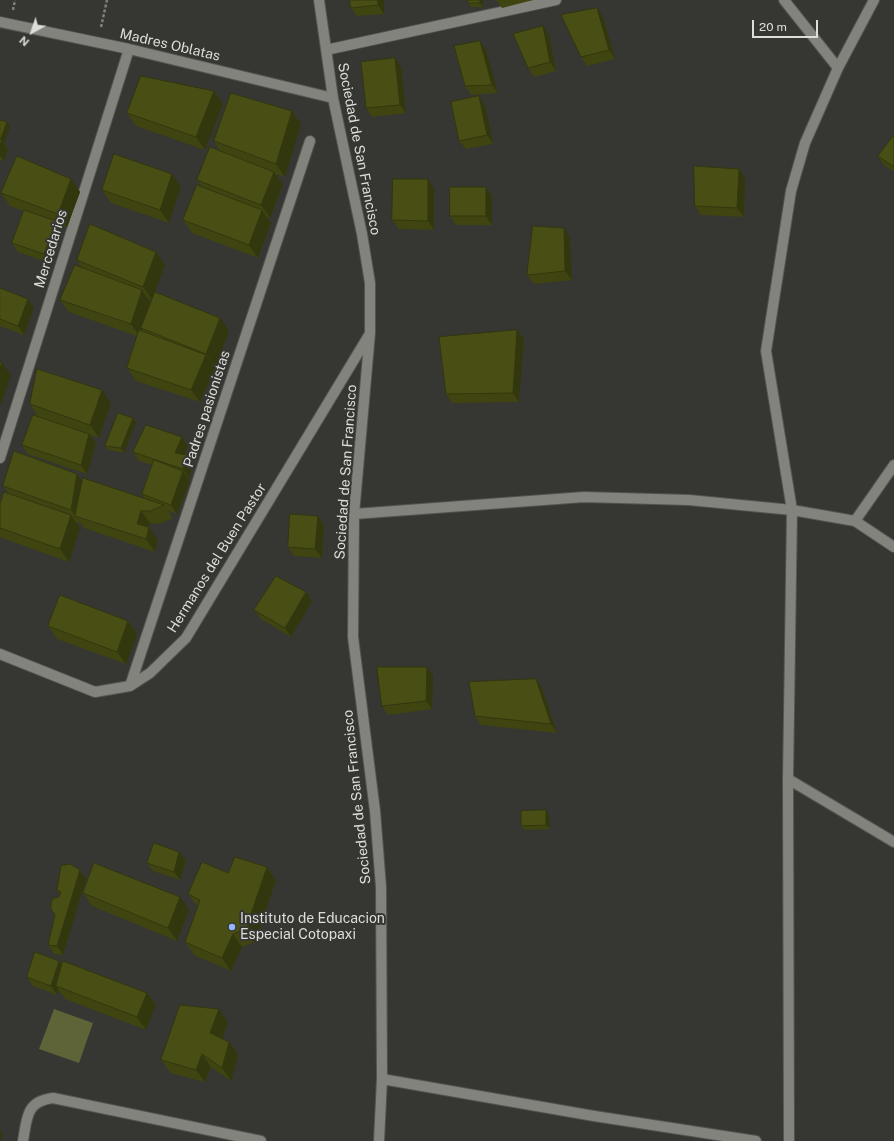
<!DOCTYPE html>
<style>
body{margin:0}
#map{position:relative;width:894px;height:1141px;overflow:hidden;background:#363732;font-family:"Public Sans",sans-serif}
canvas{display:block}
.north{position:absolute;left:12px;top:12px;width:40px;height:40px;-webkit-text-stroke:3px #363732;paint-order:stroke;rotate:220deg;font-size:11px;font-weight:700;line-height:16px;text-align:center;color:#dddedb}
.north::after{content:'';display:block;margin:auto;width:14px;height:18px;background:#dddedb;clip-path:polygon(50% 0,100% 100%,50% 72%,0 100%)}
.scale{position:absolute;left:752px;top:20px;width:66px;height:18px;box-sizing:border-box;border:2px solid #dddedb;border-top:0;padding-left:5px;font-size:12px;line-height:14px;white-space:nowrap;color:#dddedb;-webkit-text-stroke:3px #363732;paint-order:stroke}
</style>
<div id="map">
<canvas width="894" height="1141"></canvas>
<div class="north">N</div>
<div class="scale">20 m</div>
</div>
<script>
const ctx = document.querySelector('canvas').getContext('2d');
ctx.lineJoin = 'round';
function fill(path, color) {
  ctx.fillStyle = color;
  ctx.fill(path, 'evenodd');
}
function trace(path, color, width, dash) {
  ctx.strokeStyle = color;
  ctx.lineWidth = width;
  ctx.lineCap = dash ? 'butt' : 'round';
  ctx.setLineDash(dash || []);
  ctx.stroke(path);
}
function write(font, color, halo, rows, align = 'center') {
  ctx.font = font + ' "Public Sans",sans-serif';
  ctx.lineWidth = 4;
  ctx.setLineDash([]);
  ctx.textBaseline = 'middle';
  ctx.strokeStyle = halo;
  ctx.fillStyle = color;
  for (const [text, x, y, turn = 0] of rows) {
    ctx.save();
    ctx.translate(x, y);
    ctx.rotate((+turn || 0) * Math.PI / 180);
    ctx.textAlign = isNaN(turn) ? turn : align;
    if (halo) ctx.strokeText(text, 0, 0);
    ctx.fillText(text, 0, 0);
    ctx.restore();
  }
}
fill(new Path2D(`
 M54,1009L93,1023L79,1063L39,1049Z`), '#5e6338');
const minor = new Path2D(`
 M319,0L333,98L362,234L370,283V333L354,514L353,637L375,811L381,887L382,1079L379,1141
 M784,0L838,68
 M0,22L129,49L333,98
 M326,50L556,0
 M0,458L129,49
 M354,514L584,497L689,500L792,510L855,521L894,547
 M855,521L894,465
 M0,654L95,692L130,686L150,673L186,638L369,335
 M130,686L310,141
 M788,779L894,842
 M382,1079L594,1116L756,1141
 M23,1141C27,1118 26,1101 53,1098L261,1141
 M789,1141L788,779L792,510L766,351L791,191L805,143L838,68L874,0`);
trace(minor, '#535450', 12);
trace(new Path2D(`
 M13,10L15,0
 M101,27L107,0`), '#80817d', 2.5, [3, 2]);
trace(minor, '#82837d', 10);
fill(new Path2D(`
 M384,0V14L357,16L351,8Z
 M483,0V7H471L468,3Z
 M496,0H533L502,8Z
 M603,17L615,59L587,66L581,57Z
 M549,35L556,71L534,77L528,68Z
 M486,50L498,93L471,95L465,86Z
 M395,58L401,67L406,113L372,117L366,108Z
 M214,91L223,104L205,150L136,126L127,113Z
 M485,105L493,144L466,149L459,141Z
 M292,111L301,124L285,177L276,174L283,184L270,218L267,217L271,223L258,258L192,233L183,220L202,187L197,180L220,151L214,141Z
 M0,120L10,127L4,142L8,149L4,161L0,160Z
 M894,135V172L884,165L878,156Z
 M172,174L181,187L169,223L111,203L102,190Z
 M745,178L744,217L701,215L695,206Z
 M71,179L80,192L67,227L57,223L62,230L50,263L18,252L12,243L24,211L10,206L1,193Z
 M486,187L492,196V225H456L450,216Z
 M434,188V230L399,229L392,220Z
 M570,237L572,280L534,284L527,275Z
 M156,252L165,265L152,300L147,298L151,303L149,309L229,331L215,367L214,366L215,368L200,402L136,381L127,368L137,336L69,312L60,300L82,268L77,260Z
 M0,288L34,308L24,335L0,326Z
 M524,339L519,402L452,403L446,394Z
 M111,403L99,438L74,429L89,434L96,443L87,474L28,454L22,445L38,417L30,404Z
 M136,422L124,453L109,450L105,446Z
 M182,437L188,446L184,455H187L193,464L189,477H188L190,480L177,514L168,511L173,518L159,524L150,523L149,527L158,540L155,552L84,528L80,522V523L76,522L80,528L69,562L2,538L0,536V504L9,494L3,486L82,482L145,499L142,494L153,465L139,461L133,452Z
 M318,516L324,525L322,558L294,556L288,547Z
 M312,601L291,637L261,619L254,610Z
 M128,621L137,634L126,664L57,639L48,626Z
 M433,676L432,709L388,715L382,706Z
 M542,688L557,733L481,725L475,716Z
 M546,810L549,815L550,829L525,830L521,826Z
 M186,860L180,880L153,871L147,863Z
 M267,867L276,880L255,942L242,947L231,971L194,955L185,942L198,907L188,894L228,873Z
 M80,870L86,879L63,955L54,954L48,945L59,897L60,894L57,890Z
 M83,893L189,910L177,941L92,906Z
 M59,961L62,965L147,993L156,1005L146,1030L65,999L59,990L57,995L33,986L27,977Z
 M228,1022L222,1038L238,1055L231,1081L211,1067L205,1082L171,1073L161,1060Z`), '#3f4411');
fill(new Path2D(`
 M378,0H384V14L378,5Z
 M480,0H483V7L480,3Z
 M597,8L603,17L615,59L609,50Z
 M543,26L549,35L556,71L550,62Z
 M480,41L486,50L498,93L492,85Z
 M395,58L401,67L406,113L400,105Z
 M214,91L223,104L205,150L196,137Z
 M479,96L485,105L493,144L487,135Z
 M292,111L301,124L285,177L276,164Z
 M7,122L10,127L4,143L1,138Z
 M2,140L8,149L4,161L0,156V146Z
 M739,169L745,178L744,217L737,208Z
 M274,172L283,184L270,218L261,205Z
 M172,174L181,187L169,223L160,210Z
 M71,179L80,192L67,227L58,214Z
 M428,179L434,188V230L428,221Z
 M486,187L492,196V225L486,216Z
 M262,210L271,223L258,258L249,245Z
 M56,221L62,230L50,263L44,254Z
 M564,228L570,237L572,280L565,271Z
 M156,252L165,265L152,300L143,287Z
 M142,290L151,303L142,329L141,328L142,329L140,337L131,324Z
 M28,299L34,308L24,335L18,326Z
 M220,318L229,331L215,367L206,354Z
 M517,330L524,339L519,402L513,393Z
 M206,355L215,368L200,402L191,390Z
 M2,363L11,375L0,407V369Z
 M102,390L111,403L99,438L90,425Z
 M133,418L136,422L124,453L121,448Z
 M89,434L96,443L87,474L81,465Z
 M182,437L188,446L181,462L175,453Z
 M187,455L193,464L189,477L183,469Z
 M183,471L190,480L177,514L171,505Z
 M77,474L86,487L75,516L80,522V523L71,510Z
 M141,511L150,523L146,537L137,524Z
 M71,515L80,528L69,562L60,549Z
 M318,516L324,525L322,558L315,549Z
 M149,527L158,540L155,552L146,539Z
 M306,592L312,601L291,637L285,628Z
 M128,621L137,634L126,664L117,652Z
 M427,667L433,676L432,709L426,701Z
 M536,679L542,688L557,733L551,724Z
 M546,810L549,815L550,829L546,825Z
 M179,852L186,860L180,880L174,872Z
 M267,867L276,880L255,942L246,929Z
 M80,870L86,879L63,955L57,946Z
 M180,897L189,910L177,941L168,928Z
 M233,934L242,947L231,971L222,958Z
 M59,961L65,969L56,986L59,990L57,995L51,986Z
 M147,993L156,1005L146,1030L137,1017Z
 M219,1009L228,1022L220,1046L210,1033Z
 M229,1042L238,1055L231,1081L222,1068Z
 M202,1054L211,1067L205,1082L196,1070Z
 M0,1129L2,1132L1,1141H0Z`), '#33370e');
const building = new Path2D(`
 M350,0H378V5L351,8Z
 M468,0H480V3H468Z
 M597,8L609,50L581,57L561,15Z
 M543,26L550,62L528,68L513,34Z
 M480,41L492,85L465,86L454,46Z
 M395,58L400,105L366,108L361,62Z
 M141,76L214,91L196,137L127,113Z
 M231,93L292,111L276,164L214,141Z
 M479,96L487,135L459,141L451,102Z
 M0,120L7,122L1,138H0Z
 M894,135V167L878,156Z
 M0,139L2,140L0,146Z
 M210,147L274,172L261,205L197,180Z
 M114,154L172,174L160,210L102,190Z
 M17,156L71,179L58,214L1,193Z
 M694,166L739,169L737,208L695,206Z
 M393,179H428V221L392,220Z
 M197,185L262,210L249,245L183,220Z
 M450,187H486V216H450Z
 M24,210L56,221L44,254L12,243Z
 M90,224L156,252L143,287L77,260Z
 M533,226L564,228L565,271L527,275Z
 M75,265L142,290L131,324L60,300Z
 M0,288L28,299L18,326L0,319Z
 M155,292L220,318L206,354L141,328Z
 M139,330L206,355L191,390L127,368Z
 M517,330L513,393L446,394L439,337Z
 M0,362L2,363L0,369Z
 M37,369L102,390L90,425L30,404Z
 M118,413L133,418L121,448L105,446Z
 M33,415L89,434L81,465L22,445Z
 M146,425L182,437L175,453L187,455L183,469L133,452Z
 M14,451L77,474L71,510L3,486Z
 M154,460L183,471L171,505L142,494Z
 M83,478L164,505L150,511H141L137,524L149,527L146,539L75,516Z
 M4,492L71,515L60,549L0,528V504Z
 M290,514L318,516L315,549L288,547Z
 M276,576L306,592L285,628L254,610Z
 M60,595L128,621L117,652L48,626Z
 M377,667H427L426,701L382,706Z
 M536,679L551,724L475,716L469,682Z
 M546,810V825L521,826V811Z
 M154,843L179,852L174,872L147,863Z
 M235,857L267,867L246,929L233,934L222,958L185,942L200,900L188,894L202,862L228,873Z
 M94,863L180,897L168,928L83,893Z
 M70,864L80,870L57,946L48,945L55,915L51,909V902L54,898L59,897L61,892L57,890L61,866Z
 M35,952L59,961L51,986L27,977Z
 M63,961L147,993L137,1017L56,986Z
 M180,1005L219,1009L210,1033L229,1042L222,1068L202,1054L196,1070L161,1060Z`);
fill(building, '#494f14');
trace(building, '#33370e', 1);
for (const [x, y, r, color] of [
 [232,927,4,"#95b6fd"]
]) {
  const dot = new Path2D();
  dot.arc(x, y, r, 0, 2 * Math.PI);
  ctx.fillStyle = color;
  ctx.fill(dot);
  trace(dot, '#363732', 1.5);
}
write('14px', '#dddedb', '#363732', [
 ["Madres Oblatas",170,45,13],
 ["Sociedad de San Francisco",359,149,79],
 ["Mercedarios",51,249,-73],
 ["Padres pasionistas",207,409,-72],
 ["Sociedad de San Francisco",346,472,-86],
 ["Hermanos del Buen Pastor",217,558,-58],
 ["Sociedad de San Francisco",357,797,-96]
]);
write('14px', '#dddedb', '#363732', [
 ["Instituto de Educacion",240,919],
 ["Especial Cotopaxi",240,935]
], 'left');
</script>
